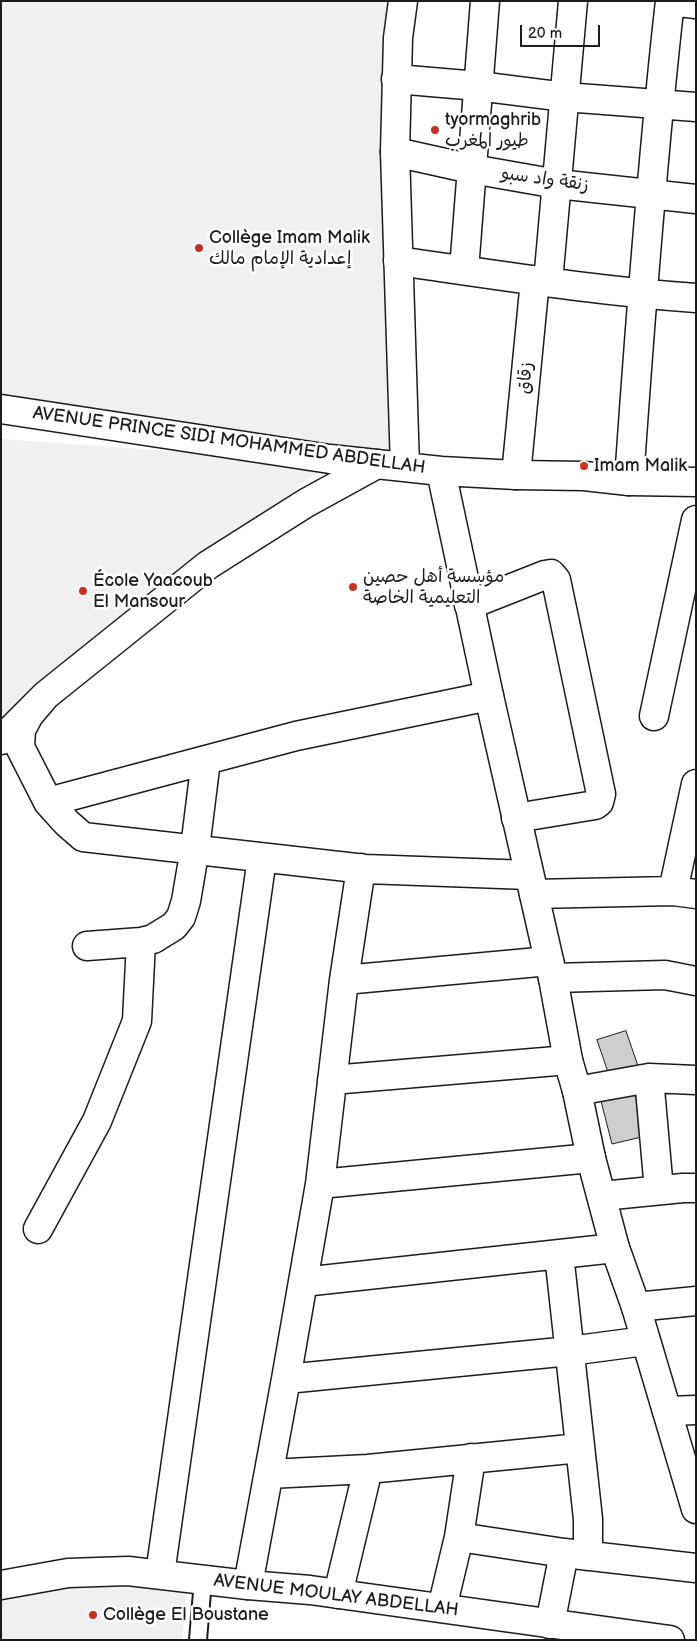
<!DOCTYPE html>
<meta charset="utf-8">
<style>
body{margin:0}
#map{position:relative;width:697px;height:1641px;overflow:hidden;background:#fff;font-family:"Balsamiq Sans",sans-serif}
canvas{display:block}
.frame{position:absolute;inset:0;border:2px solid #1c1c1c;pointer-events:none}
.scale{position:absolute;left:520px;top:25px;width:80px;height:22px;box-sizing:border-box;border:2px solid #1c1c1c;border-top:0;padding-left:6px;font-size:15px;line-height:18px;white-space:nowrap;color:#1c1c1c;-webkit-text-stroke:4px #fff;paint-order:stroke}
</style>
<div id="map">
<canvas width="697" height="1641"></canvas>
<div class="frame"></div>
<div class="scale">20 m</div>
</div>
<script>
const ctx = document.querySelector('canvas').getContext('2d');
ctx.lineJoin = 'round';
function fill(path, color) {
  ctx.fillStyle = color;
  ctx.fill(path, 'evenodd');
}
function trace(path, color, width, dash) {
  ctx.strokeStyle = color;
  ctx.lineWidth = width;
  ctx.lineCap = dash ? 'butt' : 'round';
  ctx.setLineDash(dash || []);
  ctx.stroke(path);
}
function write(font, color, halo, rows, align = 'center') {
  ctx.font = font + ' "Balsamiq Sans","Playpen Sans Arabic",sans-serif';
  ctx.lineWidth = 5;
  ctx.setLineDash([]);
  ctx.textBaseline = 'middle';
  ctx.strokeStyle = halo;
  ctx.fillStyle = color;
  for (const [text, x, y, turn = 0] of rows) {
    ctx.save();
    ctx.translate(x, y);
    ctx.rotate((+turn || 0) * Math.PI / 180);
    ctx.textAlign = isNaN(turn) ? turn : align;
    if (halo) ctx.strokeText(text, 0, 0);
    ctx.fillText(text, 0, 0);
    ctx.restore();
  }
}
fill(new Path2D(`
 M1,1H402L405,474L329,463L1,719V439L322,462L1,406Z
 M70,1578L187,1584L182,1640H1V1590Z`), '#f0f0f0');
const building = new Path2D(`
 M626,1031L638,1066L609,1075L597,1040Z
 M639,1092L650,1135L612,1144L601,1101Z`);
fill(building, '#cecece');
trace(building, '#1c1c1c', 1);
const lane = new Path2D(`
 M198,1640L203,1580`);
const street = new Path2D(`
 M670,1L696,4
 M396,79L478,86L565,97L696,107
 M395,152L472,169L557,184L696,199
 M398,261C497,275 596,291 696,298
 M464,270L485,1
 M548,282L573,1
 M516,475L535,280
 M629,481C640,321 652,161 670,1
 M469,605L545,575L551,574L556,580L601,794L599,802L595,805L516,818
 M46,695L29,715L21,730L20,747L48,802L67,823L83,837L365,869L529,875
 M654,716L696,520
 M1,740L46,695L208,565L306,503L377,464
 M48,802L296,736L489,696
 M673,891L696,784
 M534,894L673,891L696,894
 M87,946L141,942L153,939L174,926L181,917L186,901L195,848L206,760
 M553,978L665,975L696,981
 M344,980L549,961
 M649,1078L659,1190
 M332,1080L568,1060
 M577,1091L649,1078L696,1080
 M320,1184L591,1158
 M602,1196L683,1188H696
 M38,1229L97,1121L137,1021L141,942
 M559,1254L588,1519V1556
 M303,1282L615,1248
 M636,1307L696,1301
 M286,1379L570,1351L645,1341
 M667,1411L696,1410
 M269,1474L368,1469L580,1448
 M459,1537L564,1553
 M160,1574L262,858
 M248,1585L286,1379L320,1184L344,980L361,868
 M338,1594L368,1469
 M442,1608L459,1537L471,1458
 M550,1624L564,1553L696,1568`);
const secondary = new Path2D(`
 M403,1L398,38L395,152L405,467
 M1,409L330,459L441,471L516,475L584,476L629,481L696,482
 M441,471L489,696L553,978L568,1060L577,1091L591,1158L615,1248L636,1307L696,1509
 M1,1585L68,1573L128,1571L248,1585L310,1590L670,1640`);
trace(lane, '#1c1c1c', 20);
trace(street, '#1c1c1c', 31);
trace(secondary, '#1c1c1c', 31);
trace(lane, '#fff', 16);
trace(street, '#fff', 28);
trace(secondary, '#fff', 28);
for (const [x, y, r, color] of [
 [435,130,5,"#c8321e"],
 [199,248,5,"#c8321e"],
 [584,466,5,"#c8321e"],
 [353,587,5,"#c8321e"],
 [83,591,5,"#c8321e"],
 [93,1615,5,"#c8321e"]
]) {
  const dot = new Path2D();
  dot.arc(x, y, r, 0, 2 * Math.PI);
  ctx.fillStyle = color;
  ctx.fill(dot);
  trace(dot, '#fff', 2);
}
write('18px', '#1c1c1c', '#fff', [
 ["tyormaghrib",445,120],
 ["طيور المغرب",445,141],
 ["Collège Imam Malik",209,238],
 ["إعدادية الإمام مالك",209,259],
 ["Imam Malik",594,466],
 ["مؤسسة أهل حصين",363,577],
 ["التعليمية الخاصة",363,598],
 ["École Yaacoub",93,581],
 ["El Mansour",93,602],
 ["Collège El Boustane",103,1615]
], 'left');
write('18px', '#1c1c1c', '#fff', [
 ["زنقة واد سبو",545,180,8],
 ["زقاق",526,378,-85],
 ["AVENUE PRINCE SIDI MOHAMMED ABDELLAH",229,441,8],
 ["AVENUE MOULAY ABDELLAH",336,1596,7]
]);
</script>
